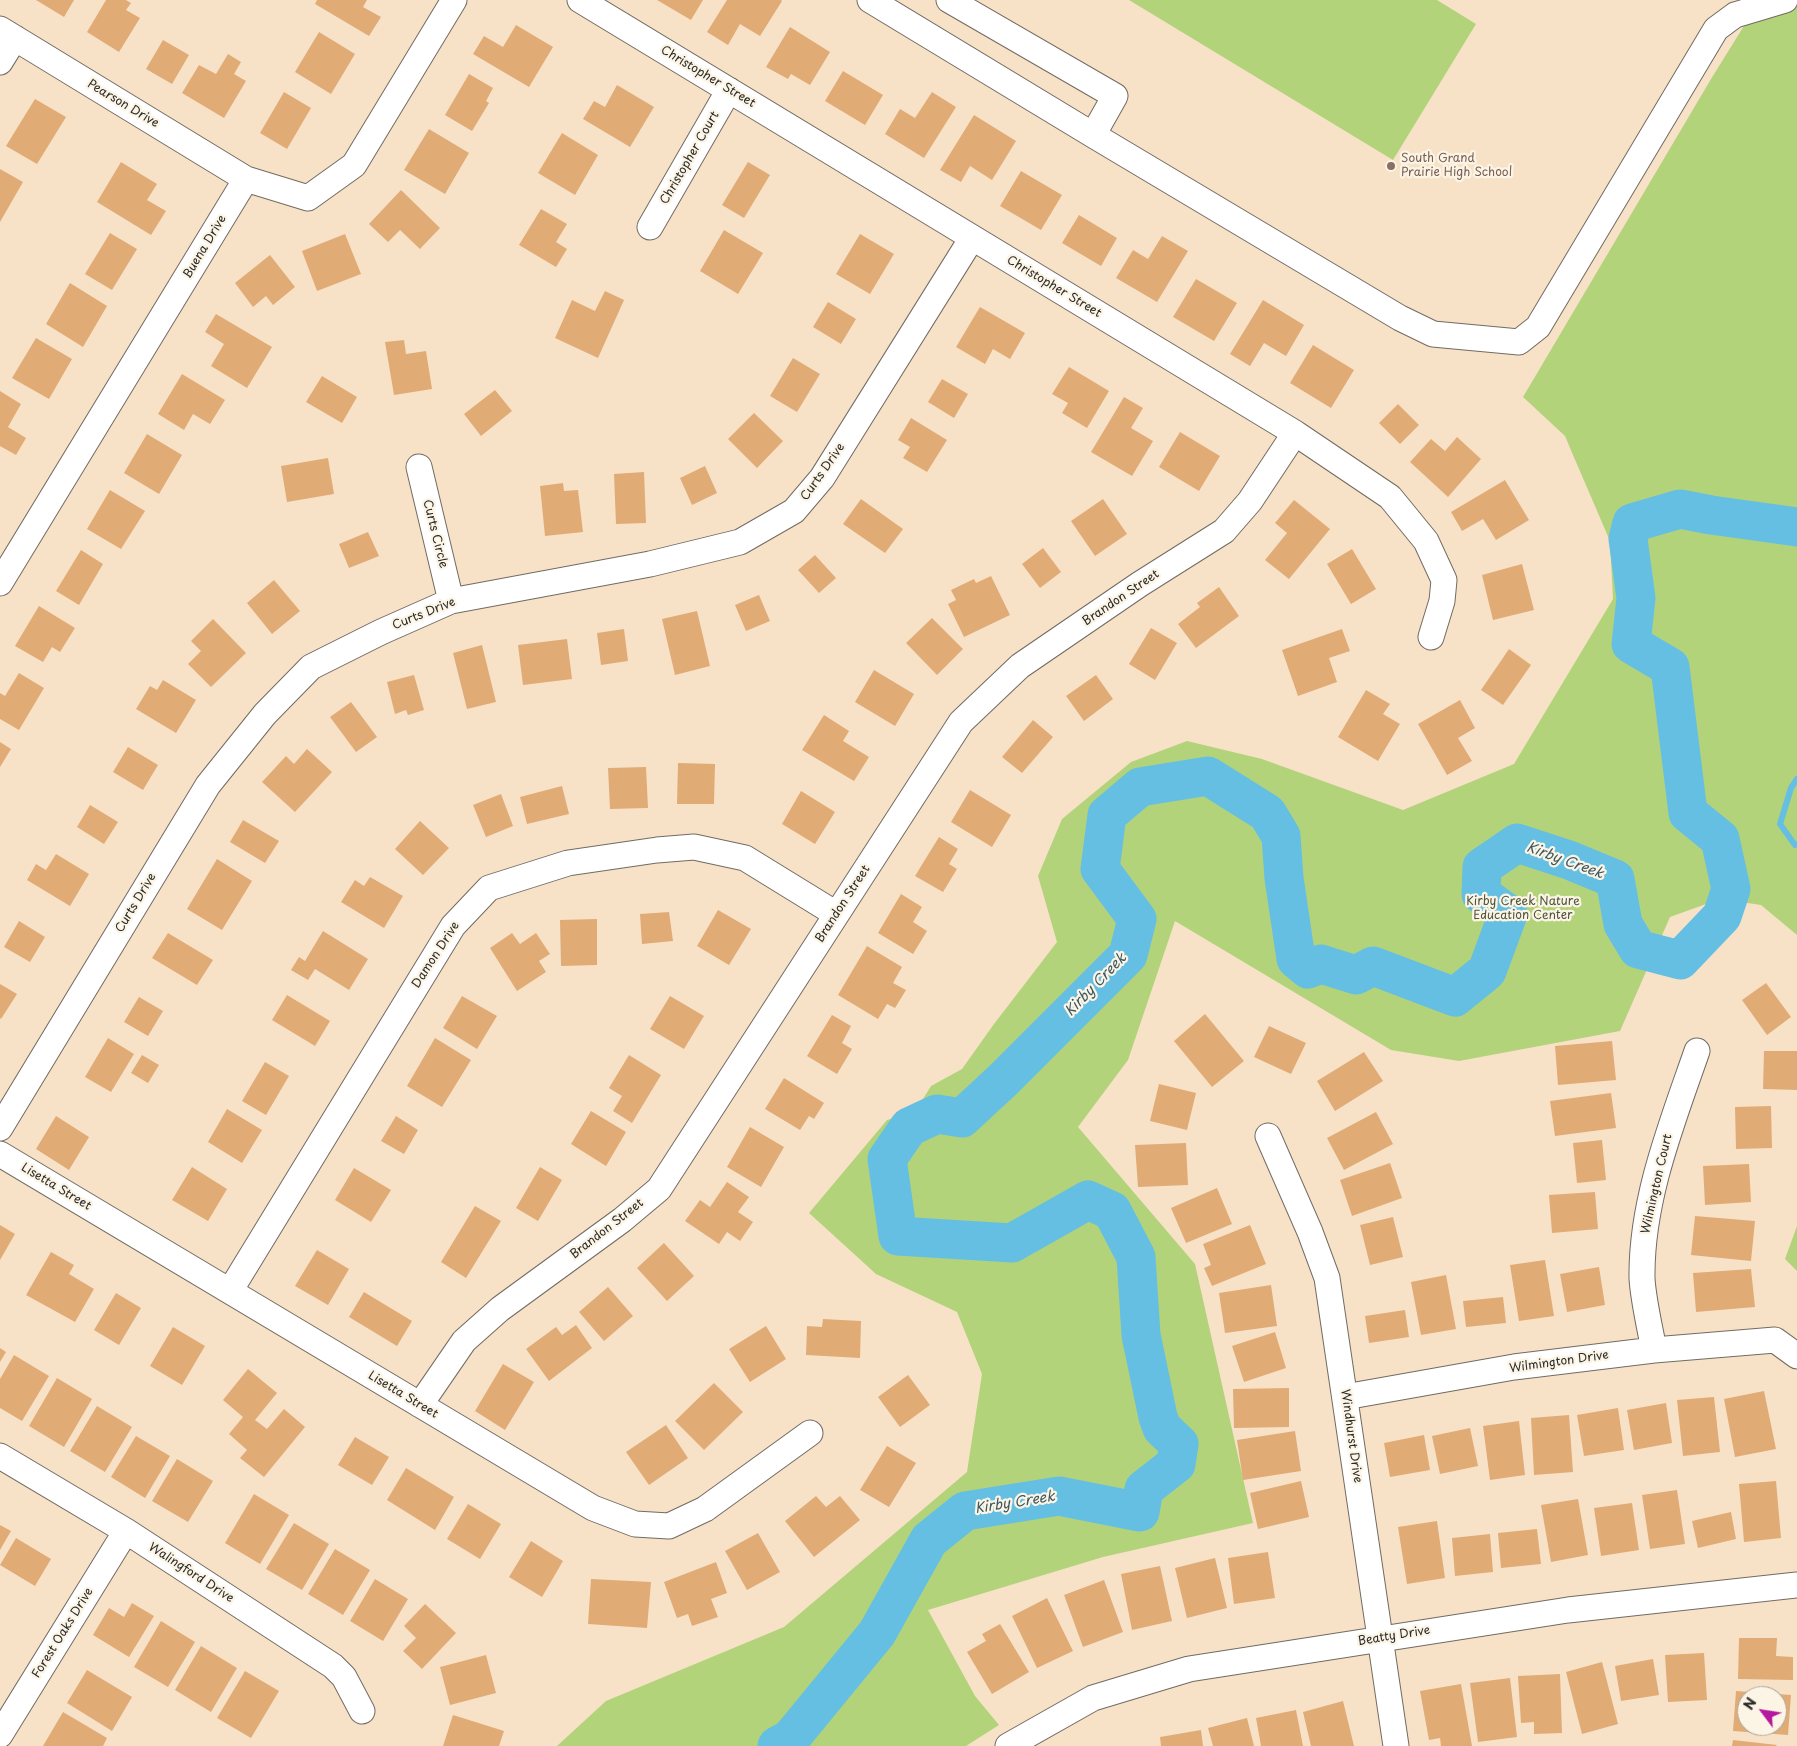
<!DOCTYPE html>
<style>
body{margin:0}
#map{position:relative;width:1797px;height:1746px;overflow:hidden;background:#f7e2c8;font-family:"Playpen Sans",sans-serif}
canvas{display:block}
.north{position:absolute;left:1737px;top:1686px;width:50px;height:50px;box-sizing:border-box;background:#fcf5e5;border:1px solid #a8a49b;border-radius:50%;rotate:301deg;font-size:14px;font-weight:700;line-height:20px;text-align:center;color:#2b2b2b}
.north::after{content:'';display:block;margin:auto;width:18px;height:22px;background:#b5179e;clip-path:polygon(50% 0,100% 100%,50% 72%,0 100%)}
</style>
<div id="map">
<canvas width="1797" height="1746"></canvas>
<div class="north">N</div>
</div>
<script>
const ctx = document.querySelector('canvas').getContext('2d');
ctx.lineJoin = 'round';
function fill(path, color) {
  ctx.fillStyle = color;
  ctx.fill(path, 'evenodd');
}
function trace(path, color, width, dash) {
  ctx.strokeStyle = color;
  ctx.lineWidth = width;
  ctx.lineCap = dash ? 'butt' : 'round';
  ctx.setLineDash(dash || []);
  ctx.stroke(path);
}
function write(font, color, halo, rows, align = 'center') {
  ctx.font = font + ' "Playpen Sans",sans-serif';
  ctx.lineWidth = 4.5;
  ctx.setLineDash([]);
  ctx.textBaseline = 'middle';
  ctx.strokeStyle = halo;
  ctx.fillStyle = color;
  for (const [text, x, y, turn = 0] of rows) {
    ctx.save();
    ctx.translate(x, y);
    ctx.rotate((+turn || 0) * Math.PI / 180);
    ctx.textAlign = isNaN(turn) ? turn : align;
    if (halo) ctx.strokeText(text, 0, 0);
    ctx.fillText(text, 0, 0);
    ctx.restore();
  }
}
fill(new Path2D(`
 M1129,0H1437L1476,24L1393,160Z
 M1760,0H1797V935L1761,905L1720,899L1670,917L1620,1031L1459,1061L1391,1050L1175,921L1128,1060L1078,1127L1195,1264L1253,1523L1103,1557L928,1610L975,1696L999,1725L966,1746H557L606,1701L784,1627L967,1472L982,1374L957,1312L876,1274L809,1213L887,1120L915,1112L931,1086L962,1069L994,1024L1057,942L1038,876L1062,819L1131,762L1187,741L1262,759L1403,810L1514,764L1613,599L1610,541L1570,448L1565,436L1523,397L1711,79Z
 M1797,1226V1271L1785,1259Z`), '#b3d37b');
trace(new Path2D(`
 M1797,779L1791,788L1780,824L1795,845L1797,844`), '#65bfe2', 6);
trace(new Path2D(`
 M777,1746L790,1739L877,1633L929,1540L965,1511L1059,1496L1140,1512L1144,1489L1176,1464L1179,1444L1162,1428L1158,1417L1141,1335L1136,1257L1112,1211L1088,1200L1012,1243L898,1236L887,1159L909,1127L937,1114L962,1118L1003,1080L1128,955L1137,919L1100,869L1107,815L1140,787L1208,776L1267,813L1281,836L1284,878L1296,959L1308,969L1321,964L1356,975L1373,966L1455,997L1487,971L1508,914L1481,894L1482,867L1517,843L1569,860L1615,879L1623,924L1638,949L1680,960L1722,916L1731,889L1720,839L1688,813L1670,667L1631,644L1636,598L1628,539L1632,523L1680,509L1711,515L1797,527`), '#65bfe2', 39);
fill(new Path2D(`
 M36,0H74L64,17Z
 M106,0H126L131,3L126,10L140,18L119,52L87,32Z
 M317,0H367L363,7L381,17L369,36L315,4Z
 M657,0H703L691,20Z
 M727,0H781L782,1L760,36L740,24L728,45L707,32Z
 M516,25L553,47L529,87L473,54L484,36L503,47Z
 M790,27L830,52L810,85L791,74L788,79L766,67Z
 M319,32L355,54L331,94L295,72Z
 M163,40L189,55L172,84L146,69Z
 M228,54L241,62L234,74L246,81L224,118L182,93L199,65L216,74Z
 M843,71L883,95L865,125L825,101Z
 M469,74L493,88L486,101L489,103L472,131L445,115Z
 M617,85L654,107L630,147L583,119L594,101L605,107Z
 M284,92L311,108L287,149L260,133Z
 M932,92L956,107L924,158L885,134L900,109L915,118Z
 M35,99L66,117L37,164L6,146Z
 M974,115L1016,141L992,180L970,166L961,182L940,170Z
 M429,129L469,153L445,194L404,170Z
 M562,133L598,155L575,195L538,173Z
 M121,162L157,184L147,200L166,211L151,235L97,202Z
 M748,162L770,175L744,218L722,205Z
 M0,169L23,182L0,222Z
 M1021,171L1062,195L1041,230L1000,206Z
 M401,190L440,228L420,249L400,230L388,242L369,224Z
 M541,209L567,224L556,242L567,249L556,267L519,245Z
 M1079,215L1117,238L1101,266L1062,243Z
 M724,230L763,253L738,294L700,271Z
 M110,233L137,249L112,290L85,274Z
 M345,234L361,274L317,291L302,251Z
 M860,234L894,254L870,294L836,274Z
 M1162,236L1188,251L1157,302L1116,278L1133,250L1148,259Z
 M270,255L295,287L273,305L266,296L253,307L235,283Z
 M1196,279L1237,303L1214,341L1173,317Z
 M70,283L107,306L83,347L46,324Z
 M605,291L624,300L598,358L555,338L572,300L595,311Z
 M1263,300L1304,325L1286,356L1264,343L1250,366L1230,354Z
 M828,302L856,319L841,344L813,327Z
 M980,307L1025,333L1010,359L993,349L985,364L956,347Z
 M216,314L272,347L247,388L211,366L224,344L205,332Z
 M36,338L72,359L49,399L12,378Z
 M404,340L406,354L426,351L432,389L394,395L385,342Z
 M1313,345L1354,370L1331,408L1290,383Z
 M793,358L820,374L797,412L770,396Z
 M1069,367L1109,391L1087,428L1062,413L1068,403L1052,394Z
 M182,374L225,400L210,424L193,414L184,430L158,414Z
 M322,376L357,397L342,423L306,402Z
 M942,379L968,394L954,418L928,402Z
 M495,390L512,411L481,436L464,414Z
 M0,391L21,404L8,427L26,438L16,455L0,446Z
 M1124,397L1143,408L1131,428L1153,441L1132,476L1091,452Z
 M1398,404L1419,425L1400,444L1379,423Z
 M754,413L783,441L757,468L728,439Z
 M911,418L947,440L927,472L903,458L910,447L898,440Z
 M1180,432L1220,456L1199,491L1159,467Z
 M147,434L182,455L159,494L124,473Z
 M1457,437L1481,459L1448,497L1410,462L1431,439L1445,451Z
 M328,458L334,494L287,502L281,466Z
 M705,466L717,493L692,505L680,478Z
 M644,472L646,523L616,524L614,474Z
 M1505,480L1529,520L1496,540L1483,519L1462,531L1451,512Z
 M563,483L564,491L578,490L583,532L545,536L540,486Z
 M110,490L145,511L121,549L87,529Z
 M861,499L903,529L885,553L843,524Z
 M1103,499L1127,534L1095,556L1071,521Z
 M1294,500L1330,529L1289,579L1265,560L1287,533L1275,523Z
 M368,532L379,556L349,568L339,544Z
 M1043,548L1061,572L1040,588L1022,564Z
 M1352,549L1376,589L1351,604L1327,564Z
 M81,550L103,564L79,605L56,591Z
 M815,555L836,578L819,593L798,570Z
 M1522,564L1534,610L1493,620L1482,575Z
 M991,576L1010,615L964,637L948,604L956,600L951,590L974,579L976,583Z
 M274,580L300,611L272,634L247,603Z
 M1219,587L1239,616L1196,648L1178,624L1200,607L1197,603Z
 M759,595L770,621L746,631L735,605Z
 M39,606L75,628L60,652L52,647L43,662L15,646Z
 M697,611L710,666L675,675L662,619Z
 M932,618L963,649L937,675L906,643Z
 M213,619L246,653L211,687L188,664L201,651L191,641Z
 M1151,628L1177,643L1155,680L1129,664Z
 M624,629L628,661L601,665L597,633Z
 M1342,629L1350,651L1329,658L1337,682L1298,696L1282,650Z
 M567,639L572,679L523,685L518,645Z
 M482,645L496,702L467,709L453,653Z
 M1509,649L1531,665L1503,705L1481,690Z
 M874,670L914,694L895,726L855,702Z
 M19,673L44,688L19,730L0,719V693L5,696Z
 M414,675L424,710L408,715L406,710L395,714L387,682Z
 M1096,675L1113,699L1084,721L1066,696Z
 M163,680L196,700L176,733L136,709L150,686L157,690Z
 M1366,690L1390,704L1383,714L1400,724L1378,761L1338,737Z
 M1460,700L1475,728L1458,738L1472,761L1447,775L1418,724Z
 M351,702L377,737L356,752L330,717Z
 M824,715L849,731L843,741L869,757L854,781L802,750Z
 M1033,720L1053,737L1022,773L1002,757Z
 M0,742L11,749L0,767Z
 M128,747L158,765L143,790L113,772Z
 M307,749L332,772L295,812L262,782L286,756L294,764Z
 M678,763L715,764L714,804H677Z
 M646,767L648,808L610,809L608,768Z
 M562,786L569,814L527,824L520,797Z
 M970,790L1011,815L992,847L951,822Z
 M801,791L835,812L815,844L782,824Z
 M501,794L513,826L486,837L473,805Z
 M90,805L118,822L104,844L77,827Z
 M243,820L279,841L265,863L230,842Z
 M420,821L449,848L423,875L395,849Z
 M939,837L958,849L949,864L957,869L943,892L915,876Z
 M56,854L89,874L70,906L27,880L36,864L46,870Z
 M217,859L252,881L222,930L187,909Z
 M370,877L403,896L384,928L341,902L355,880L364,886Z
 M901,894L922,907L913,922L927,931L913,954L878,933Z
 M718,910L751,929L729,965L697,946Z
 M669,912L673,941L642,944L640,914Z
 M597,919V965L561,966L560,920Z
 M19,921L45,937L30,962L4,947Z
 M323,931L368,959L349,990L315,969L308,980L291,970L299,957L305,961Z
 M168,933L213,960L197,985L152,958Z
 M512,933L520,944L536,933L550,954L539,961L546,972L517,991L490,948Z
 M867,946L902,967L893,983L906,990L895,1008L887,1004L878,1019L838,995Z
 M1766,983L1791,1017L1767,1035L1742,1000Z
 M0,984L17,994L1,1019L0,1018Z
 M287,995L330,1021L315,1046L272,1020Z
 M462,996L497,1016L477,1049L443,1028Z
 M670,996L704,1016L684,1049L650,1029Z
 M139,997L163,1011L148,1036L124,1022Z
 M1205,1014L1244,1061L1212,1087L1174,1041Z
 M832,1015L851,1026L842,1043L852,1049L837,1074L807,1056Z
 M1269,1026L1306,1043L1291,1074L1254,1057Z
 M108,1038L134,1054L111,1092L85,1077Z
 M435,1038L471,1060L442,1107L407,1086Z
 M1612,1041L1616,1080L1558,1085L1555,1046Z
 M1764,1051H1797V1090L1763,1089Z
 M1364,1052L1383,1081L1335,1111L1317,1081Z
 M142,1055L159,1065L148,1083L131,1073Z
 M629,1055L661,1075L632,1123L613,1111L622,1096L609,1088Z
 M265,1062L289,1076L266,1115L242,1101Z
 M784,1078L824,1103L814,1119L809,1116L800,1130L765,1109Z
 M1159,1084L1196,1093L1187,1130L1150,1121Z
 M1611,1093L1616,1128L1555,1136L1550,1101Z
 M1771,1106L1772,1148L1736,1149L1735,1107Z
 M227,1109L262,1130L242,1163L208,1142Z
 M591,1111L626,1132L606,1166L571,1144Z
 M1376,1112L1393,1144L1344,1170L1327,1138Z
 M56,1116L89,1137L69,1170L36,1149Z
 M396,1116L418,1130L404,1154L381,1141Z
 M750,1127L784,1147L761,1187L727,1167Z
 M1602,1140L1606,1180L1577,1183L1573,1143Z
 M1186,1143L1188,1185L1138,1187L1135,1145Z
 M1390,1163L1402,1198L1352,1216L1340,1180Z
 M1749,1164L1751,1202L1705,1205L1703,1166Z
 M192,1167L227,1189L208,1221L172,1200Z
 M540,1167L562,1180L538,1221L516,1208Z
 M354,1168L391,1190L371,1222L335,1200Z
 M727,1182L749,1197L738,1212L753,1222L740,1241L727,1232L719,1244L685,1221L700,1200L710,1207Z
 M1217,1188L1232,1224L1186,1243L1171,1208Z
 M1595,1192L1598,1229L1552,1233L1549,1195Z
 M475,1206L501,1221L466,1278L441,1262Z
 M1695,1216L1755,1221L1751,1261L1691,1255Z
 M1393,1217L1403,1257L1370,1265L1360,1225Z
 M0,1225L15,1234L0,1260Z
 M1250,1225L1266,1264L1212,1286L1204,1268L1211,1265L1203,1244Z
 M664,1243L694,1276L667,1301L637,1268Z
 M317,1250L349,1269L328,1305L295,1286Z
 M51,1252L74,1265L69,1274L94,1289L75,1322L26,1295Z
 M1545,1260L1554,1316L1519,1321L1510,1265Z
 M1599,1267L1605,1305L1567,1312L1560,1274Z
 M1751,1269L1755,1307L1696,1312L1693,1273Z
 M1446,1275L1456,1329L1421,1335L1411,1282Z
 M1271,1285L1277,1326L1225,1333L1219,1293Z
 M608,1287L633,1316L604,1341L579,1312Z
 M364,1292L412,1321L397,1346L349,1317Z
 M116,1293L141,1308L119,1345L94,1330Z
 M1503,1297L1506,1323L1466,1327L1463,1301Z
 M1405,1310L1409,1337L1369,1343L1365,1316Z
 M823,1319L861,1321L860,1358L806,1355L807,1326L822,1327Z
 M576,1325L592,1348L549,1381L526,1349L556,1327L562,1335Z
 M766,1326L786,1359L750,1382L729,1349Z
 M173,1327L205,1346L182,1385L150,1366Z
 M1275,1332L1286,1368L1244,1382L1232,1346Z
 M0,1348L6,1352L0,1362Z
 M14,1355L49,1376L22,1421L0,1408V1379Z
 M503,1364L534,1382L505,1430L475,1411Z
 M248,1369L277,1393L255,1420L267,1429L284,1409L305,1427L264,1477L240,1458L247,1450L229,1434L243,1417L223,1400Z
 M908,1375L930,1405L900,1427L878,1397Z
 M57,1378L92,1399L64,1447L29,1426Z
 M714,1383L743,1412L704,1450L675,1421Z
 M1289,1388V1427L1234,1428L1233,1389Z
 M1764,1391L1776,1449L1735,1457L1724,1399Z
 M1714,1397L1720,1452L1683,1456L1677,1400Z
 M1666,1403L1672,1443L1634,1450L1627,1410Z
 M97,1406L132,1427L105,1472L70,1451Z
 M1618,1408L1624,1450L1584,1456L1577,1415Z
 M1569,1415L1573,1472L1534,1475L1531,1418Z
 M1519,1421L1525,1475L1490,1480L1483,1426Z
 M666,1425L688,1458L649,1485L626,1452Z
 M1470,1428L1478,1466L1440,1474L1432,1436Z
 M1295,1431L1301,1471L1243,1480L1237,1440Z
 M1424,1435L1430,1470L1390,1477L1384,1443Z
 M136,1436L170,1456L145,1498L111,1477Z
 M355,1437L389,1457L372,1485L338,1465Z
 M887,1446L916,1463L889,1507L860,1490Z
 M177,1459L213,1481L188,1522L152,1501Z
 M406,1468L454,1497L435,1530L387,1500Z
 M1301,1481L1309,1517L1258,1529L1250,1493Z
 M1776,1481L1781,1538L1744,1542L1739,1484Z
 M1677,1490L1685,1544L1650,1549L1642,1495Z
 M254,1494L289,1515L260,1564L225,1543Z
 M816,1496L826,1507L840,1496L860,1520L814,1557L785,1521Z
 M1578,1499L1588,1555L1551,1562L1541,1505Z
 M1632,1503L1639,1550L1601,1556L1594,1508Z
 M468,1504L501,1524L480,1559L447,1539Z
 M1731,1512L1736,1539L1698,1548L1692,1521Z
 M1437,1521L1445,1578L1407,1584L1398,1527Z
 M294,1523L329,1544L302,1590L266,1569Z
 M0,1525L11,1531L0,1550Z
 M1537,1529L1541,1564L1501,1568L1498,1533Z
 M758,1533L780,1572L747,1590L725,1551Z
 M1490,1534L1493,1572L1455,1576L1452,1538Z
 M16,1538L51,1559L35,1586L0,1565Z
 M531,1541L563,1561L542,1597L509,1577Z
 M335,1549L370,1570L343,1615L308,1594Z
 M1268,1552L1275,1598L1234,1604L1228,1558Z
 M1215,1558L1227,1608L1187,1618L1175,1568Z
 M716,1562L727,1593L711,1599L718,1617L692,1626L688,1614L677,1618L664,1582Z
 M1160,1566L1172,1621L1132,1630L1121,1574Z
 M375,1579L408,1599L383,1641L350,1621Z
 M591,1579L651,1582L647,1628L588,1624Z
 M1104,1580L1123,1632L1083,1647L1064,1595Z
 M1047,1598L1073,1651L1037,1668L1012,1616Z
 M132,1603L154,1616L129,1657L93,1635L109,1608L124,1617Z
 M425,1604L456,1633L422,1669L403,1651L416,1638L404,1626Z
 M161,1621L195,1642L168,1687L134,1667Z
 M1000,1624L1029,1672L992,1694L967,1652L986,1641L982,1634Z
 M1739,1638H1777L1776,1656L1793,1657V1680L1738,1679Z
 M201,1646L237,1668L211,1712L175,1690Z
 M1704,1653L1707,1700L1668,1702L1665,1655Z
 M486,1655L496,1693L450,1705L440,1667Z
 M1653,1659L1659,1695L1621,1701L1615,1666Z
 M1602,1662L1618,1724L1582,1734L1566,1672Z
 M87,1670L132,1697L112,1731L67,1703Z
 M245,1671L279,1691L251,1738L217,1718Z
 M1560,1674L1562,1733L1534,1734V1722L1521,1723L1518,1676Z
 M1510,1678L1517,1737L1478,1742L1470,1683Z
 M1461,1684L1472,1746H1441L1440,1738L1429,1740L1420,1691Z
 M1736,1691L1791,1695L1788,1735L1733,1731ZM1747,1696H1777V1726H1747Z
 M1343,1701L1354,1746H1311L1303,1712Z
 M1296,1710L1303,1746H1261L1256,1718Z
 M63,1712L107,1738L103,1746H43Z
 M453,1715L504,1731L499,1746H443Z
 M1247,1718L1254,1746H1213L1208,1728Z
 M1201,1730L1203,1746H1161L1160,1737Z
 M1733,1740L1777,1745L1776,1746H1732Z`), '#e1ab76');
const minor = new Path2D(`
 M580,0L1295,433L1390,497L1426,541L1444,580L1442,601L1431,637
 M870,0L1093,135L1400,318L1433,334L1519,342L1538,327L1716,29L1735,15L1785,0
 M949,0L1115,96L1093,135
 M0,29L246,179L308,198L354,165L454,0
 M0,62L15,38
 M650,227L729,90
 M419,467L451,601
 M0,583L246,179
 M0,1128L208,785L265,714L311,667L381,632L451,601L650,564L740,542L794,511L822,478L972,238
 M1268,1136L1310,1232L1327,1278L1396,1746
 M0,1154L593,1508L635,1524L669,1526L705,1509L810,1433
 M230,1291L453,926L489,888L568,863L657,850L694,847L745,858L836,914
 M1654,1350C1650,1328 1643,1299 1642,1278C1641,1200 1672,1123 1697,1051
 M1345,1397L1514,1367L1654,1350L1775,1340L1797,1356
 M420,1405L464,1341L500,1309L622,1220L659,1189L961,722L1020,666L1140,584L1224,531L1250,501L1295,433
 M0,1456L126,1531L333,1666L344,1677L362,1711
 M0,1735L126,1531
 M1008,1746L1093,1698L1189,1669L1568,1610L1797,1585`);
trace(minor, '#726b62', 27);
trace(minor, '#fff', 25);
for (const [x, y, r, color] of [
 [1391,166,5,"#8d6e63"]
]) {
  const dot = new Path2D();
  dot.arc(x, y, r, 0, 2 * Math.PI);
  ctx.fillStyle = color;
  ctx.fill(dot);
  trace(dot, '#fcf5e5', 2);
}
write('12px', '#2b2b2b', '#fcf5e5', [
 ["Christopher Street",708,77,31],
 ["Pearson Drive",123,104,31],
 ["Christopher Court",690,158,-60],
 ["Buena Drive",205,247,-59],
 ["Christopher Street",1054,287,31],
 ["Curts Drive",823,472,-55],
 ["Curts Circle",435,534,76],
 ["Brandon Street",1121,598,-34],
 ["Curts Drive",424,614,-22],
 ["Curts Drive",136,903,-59],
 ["Brandon Street",843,904,-57],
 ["Damon Drive",436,955,-57],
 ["Wilmington Court",1657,1184,-77],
 ["Lisetta Street",56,1187,31],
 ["Brandon Street",607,1229,-38],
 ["Wilmington Drive",1559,1362,-8],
 ["Lisetta Street",403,1395,31],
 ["Windhurst Drive",1351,1436,82],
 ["Walingford Drive",191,1573,33],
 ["Forest Oaks Drive",63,1633,-58],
 ["Beatty Drive",1394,1636,-9]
]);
write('12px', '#785e54', '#fcf5e5', [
 ["South Grand",1401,159],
 ["Prairie High School",1401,173]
], 'left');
write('12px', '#4d553f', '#fcf5e5', [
 ["Kirby Creek Nature",1523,902],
 ["Education Center",1523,916]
]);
write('italic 14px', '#3c5762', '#fcf5e5', [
 ["Kirby Creek",1565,861,20],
 ["Kirby Creek",1096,985,-46],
 ["Kirby Creek",1015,1503,-9]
]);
</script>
